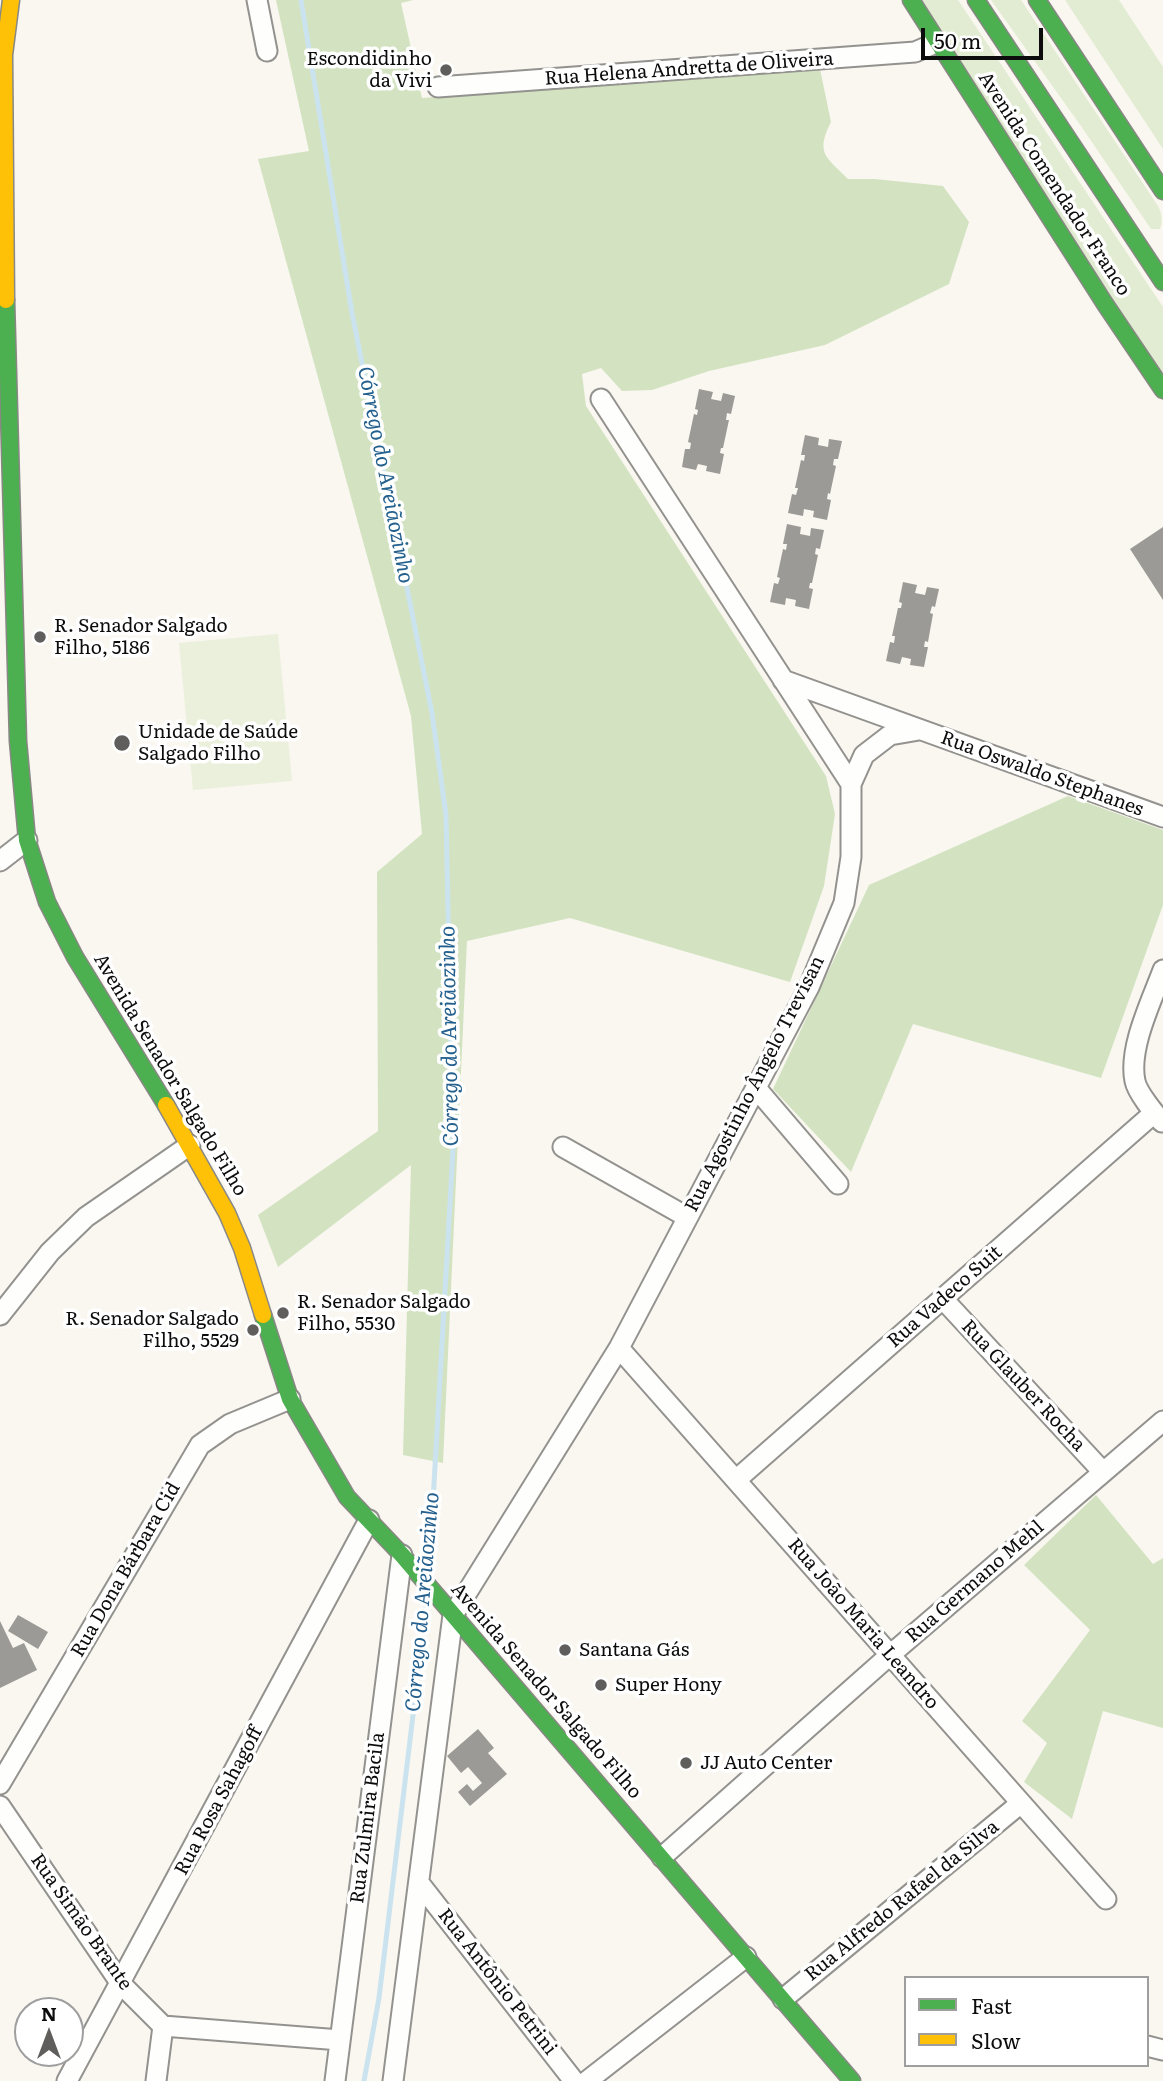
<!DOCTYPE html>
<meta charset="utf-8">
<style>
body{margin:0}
#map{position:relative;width:1163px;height:2081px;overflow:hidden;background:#f9f7f0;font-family:Literata,serif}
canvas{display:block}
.legend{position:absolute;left:904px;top:1976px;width:245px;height:91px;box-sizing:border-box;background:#fff;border:2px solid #9e9e9e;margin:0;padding:9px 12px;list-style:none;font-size:21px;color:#0c0c0c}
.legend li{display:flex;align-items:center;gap:14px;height:35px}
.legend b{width:35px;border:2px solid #9e9e9e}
.north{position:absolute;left:14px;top:1997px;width:70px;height:70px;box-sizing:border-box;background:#fff;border:2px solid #9e9e9e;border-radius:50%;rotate:0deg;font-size:19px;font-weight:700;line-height:28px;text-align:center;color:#0c0c0c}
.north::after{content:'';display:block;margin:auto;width:24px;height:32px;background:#5f5e5c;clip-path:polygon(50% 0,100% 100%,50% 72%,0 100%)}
.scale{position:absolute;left:921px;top:28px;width:122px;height:32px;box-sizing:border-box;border:4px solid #0c0c0c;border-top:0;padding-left:9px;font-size:21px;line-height:24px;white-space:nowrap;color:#0c0c0c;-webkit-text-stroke:5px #fff;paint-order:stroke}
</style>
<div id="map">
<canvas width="1163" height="2081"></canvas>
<ul class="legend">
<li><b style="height:9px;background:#4caf50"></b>Fast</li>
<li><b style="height:9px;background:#ffc107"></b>Slow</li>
</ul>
<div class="north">N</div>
<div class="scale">50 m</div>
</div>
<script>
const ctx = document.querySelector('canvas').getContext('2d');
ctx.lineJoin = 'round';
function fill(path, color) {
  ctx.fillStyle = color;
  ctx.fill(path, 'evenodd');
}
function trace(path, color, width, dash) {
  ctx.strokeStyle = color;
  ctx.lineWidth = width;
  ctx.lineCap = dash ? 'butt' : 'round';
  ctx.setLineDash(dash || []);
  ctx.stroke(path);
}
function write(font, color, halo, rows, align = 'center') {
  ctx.font = font + ' Literata,serif';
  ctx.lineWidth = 7;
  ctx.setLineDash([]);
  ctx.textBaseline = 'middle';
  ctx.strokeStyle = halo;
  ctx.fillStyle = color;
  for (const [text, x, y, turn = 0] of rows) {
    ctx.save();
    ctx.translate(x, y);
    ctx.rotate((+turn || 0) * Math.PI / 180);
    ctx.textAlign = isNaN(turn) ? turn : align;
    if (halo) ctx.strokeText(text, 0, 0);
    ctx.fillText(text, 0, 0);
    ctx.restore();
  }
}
fill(new Path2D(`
 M915,0H958L1163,307V376Z
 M991,0H1021L1158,206C1162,214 1163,221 1160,229H1151L1081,126Z
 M1065,0H1119L1163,67V149Z`), '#e2ecd2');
fill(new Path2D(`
 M276,0H413L401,3L422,98L820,69L831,122C815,153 826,157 848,179H875L943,186L969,222L949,284L825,345L709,371L652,390L622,391L601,368L582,374L586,406L826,776L835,814L824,886L790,982L570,918L467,941L443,1463L403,1455L411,1165L278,1267L258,1215L378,1131L377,872L422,834L411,716L258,159L309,151Z
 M1068,796L1163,830V905L1101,1078L913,1024L851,1172L773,1089L869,885Z
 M1096,1495L1153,1564L1163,1558V1728L1103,1711L1072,1819L1024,1782L1047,1743L1022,1721L1090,1630L1024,1565Z`), '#d3e3c1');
fill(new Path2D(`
 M278,634L292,781L193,790L179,643Z`), '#ebf0dc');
trace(new Path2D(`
 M301,0L352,313L432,713L446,815L453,1150L429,1572
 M364,2081L379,1998L427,1599`), '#cbe3ef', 5);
fill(new Path2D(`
 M699,389L713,392L711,399L721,401L723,393L735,396L731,414L727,413L726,420H729L723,448H721L720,453L724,454L720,474L706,471L707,466L698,464L696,470L682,467L685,449H690L691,443L688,442L694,414L697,415L698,410L695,409Z
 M805,435L819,438L818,445L828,447L829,439L842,441L838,459H834L833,465L836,466L830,494L828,493L827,499L831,500L827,520L813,517L814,511L804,509L803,516L788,513L792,494L796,495L798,488H795L801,460L804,461L805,455H801Z
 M787,524L801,527L800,534L810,536L811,528L824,530L820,549L816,548L815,554L818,555L812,583H810L809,588L813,589L809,609L795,606L796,600L786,598L785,605L770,602L774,583L778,584L780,578L777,577L783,549L786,550L787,544H783Z
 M1163,527V600L1130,549Z
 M903,582L917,585L915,593L925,595L927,587L939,589L935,607L932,606L930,613L933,614L928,642L925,641L924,647H928L924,667L910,665L911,659L902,657L900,664L886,661L890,642L894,643L895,636H892L898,608H901L902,603L899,602Z
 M18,1615L48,1632L38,1649L8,1631Z
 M0,1621L13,1648L24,1643L37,1670L0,1688Z
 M478,1729L494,1748L488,1753L507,1774L470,1806L458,1792L467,1784L473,1791L482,1783L468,1767L461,1773L447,1756Z`), '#9c9a96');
const street = new Path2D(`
 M257,0L267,51
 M438,87L915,52L938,42
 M783,680L1163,817
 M851,784L864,755L890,735L919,730
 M0,861L27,840
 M756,1088L838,1184
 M1162,1122C1154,1113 1137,1092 1135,1081C1128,1048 1152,1000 1163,970
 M563,1147L687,1217
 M943,1299L1103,1472
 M0,1315L50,1252L86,1217L190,1145
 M619,1348L1106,1899
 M736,1480L1154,1113
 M0,1784L200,1445L230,1424L290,1399
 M0,1806L121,1984L163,2026L340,2040
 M662,1857L890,1655L1163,1421
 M420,1884L574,2081
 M783,1999L1021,1803
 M1147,2046L1163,2050
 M67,2081L369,1520
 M156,2081L163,2026
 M335,2081L402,1555
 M393,2081L453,1615L619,1348L809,987L844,903L851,857V784L601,399
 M587,2081L746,1957`);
const fast = new Path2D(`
 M911,0L1105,304L1163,390
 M976,0L1163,282
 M1037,0L1163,191
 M6,300L18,741L27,840L47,902L75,957L166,1105
 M263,1315L290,1399L347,1497L402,1555L852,2081`);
const slow = new Path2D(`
 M6,300L4,55L11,0
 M166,1105L227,1213L242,1248L263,1315`);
trace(street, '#93928f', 23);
trace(fast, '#898885', 19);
trace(slow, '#898885', 19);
trace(street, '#fefefd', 19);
trace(fast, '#4caf50', 16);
trace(slow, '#ffc107', 16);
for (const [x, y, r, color] of [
 [446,70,7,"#5f5e5c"],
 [40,637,7,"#5f5e5c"],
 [122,743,9,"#5f5e5c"],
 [283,1313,7,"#5f5e5c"],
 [253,1330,7,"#5f5e5c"],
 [565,1650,7,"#5f5e5c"],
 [601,1685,7,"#5f5e5c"],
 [686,1763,7,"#5f5e5c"]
]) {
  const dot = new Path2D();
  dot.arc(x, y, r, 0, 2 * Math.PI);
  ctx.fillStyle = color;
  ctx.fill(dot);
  trace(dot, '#fff', 2.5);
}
write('19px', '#0c0c0c', '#fff', [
 ["Escondidinho",432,59,"right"],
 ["da Vivi",432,81,"right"],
 ["R. Senador Salgado",54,626],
 ["Filho, 5186",54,648],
 ["Unidade de Saúde",138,732],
 ["Salgado Filho",138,754],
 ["R. Senador Salgado",297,1302],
 ["Filho, 5530",297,1324],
 ["R. Senador Salgado",239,1319,"right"],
 ["Filho, 5529",239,1341,"right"],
 ["Santana Gás",579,1650],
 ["Super Hony",615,1685],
 ["JJ Auto Center",700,1763]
], 'left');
write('19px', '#0c0c0c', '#fff', [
 ["Rua Helena Andretta de Oliveira",689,69,-4],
 ["Avenida Comendador Franco",1054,184,57],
 ["Rua Oswaldo Stephanes",1042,774,20],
 ["Avenida Senador Salgado Filho",170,1075,59],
 ["Rua Agostinho Ângelo Trevisan",755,1084,-63],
 ["Rua Vadeco Suit",945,1297,-41],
 ["Rua Glauber Rocha",1023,1386,47],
 ["Rua Dona Bárbara Cid",126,1570,-60],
 ["Rua Germano Mehl",975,1582,-41],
 ["Rua João Maria Leandro",863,1624,49],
 ["Avenida Senador Salgado Filho",546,1691,49],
 ["Rua Rosa Sahagoff",219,1801,-62],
 ["Rua Zulmira Bacila",368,1818,-83],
 ["Rua Alfredo Rafael da Silva",902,1901,-39],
 ["Rua Simão Brante",81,1922,55],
 ["Rua Antônio Petrini",497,1982,52]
]);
write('italic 21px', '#24608e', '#fff', [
 ["Córrego do Areiãozinho",385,475,79],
 ["Córrego do Areiãozinho",450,1036,-91],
 ["Córrego do Areiãozinho",423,1602,-85]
]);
</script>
